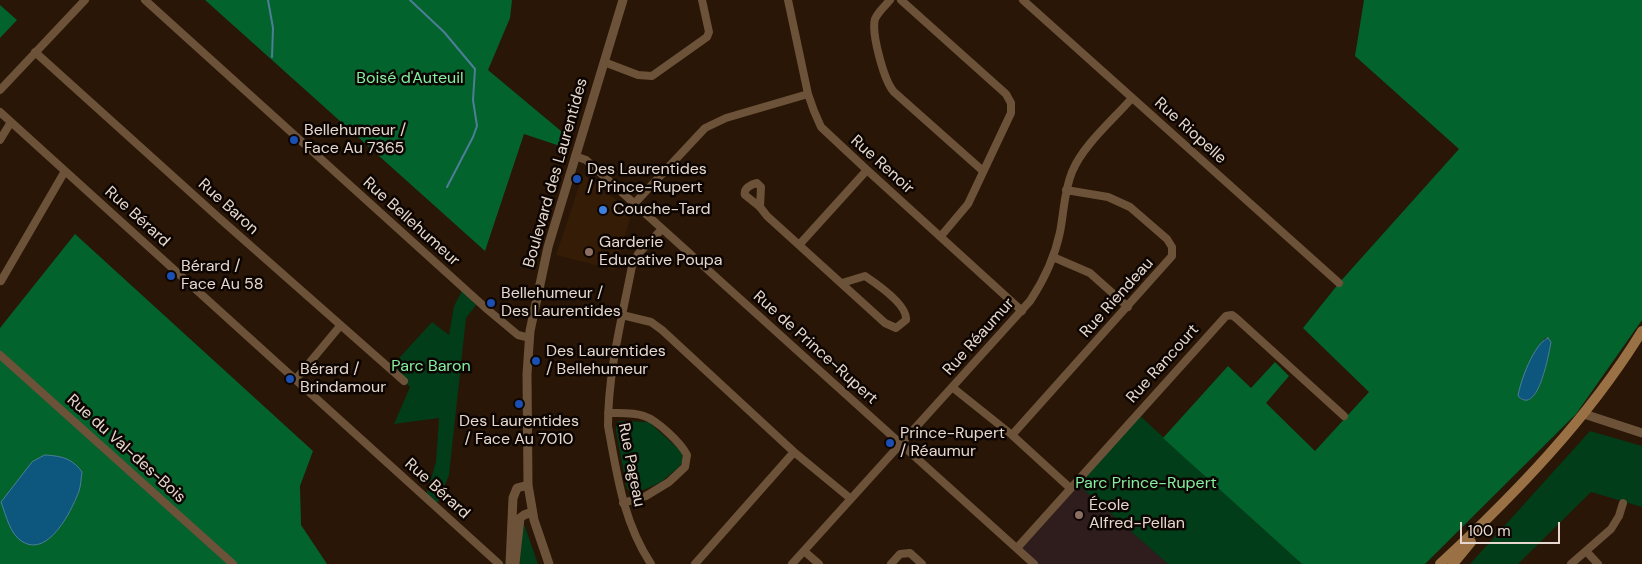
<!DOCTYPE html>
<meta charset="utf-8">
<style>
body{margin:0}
#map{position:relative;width:1642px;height:564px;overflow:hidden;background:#291606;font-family:"DM Sans",sans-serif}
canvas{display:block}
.scale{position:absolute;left:1460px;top:522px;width:100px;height:22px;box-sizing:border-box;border:2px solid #e6d8ce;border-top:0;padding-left:6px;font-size:15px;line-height:18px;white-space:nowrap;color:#e6d8ce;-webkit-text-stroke:4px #0c0501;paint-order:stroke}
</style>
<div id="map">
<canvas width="1642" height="564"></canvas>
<div class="scale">100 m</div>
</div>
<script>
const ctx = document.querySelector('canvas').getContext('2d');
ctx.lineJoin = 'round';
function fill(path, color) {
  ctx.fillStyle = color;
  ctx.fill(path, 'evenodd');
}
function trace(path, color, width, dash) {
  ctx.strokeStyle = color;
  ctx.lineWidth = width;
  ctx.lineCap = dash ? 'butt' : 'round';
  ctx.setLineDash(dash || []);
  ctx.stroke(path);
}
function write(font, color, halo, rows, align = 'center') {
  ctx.font = font + ' "DM Sans",sans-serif';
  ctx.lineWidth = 5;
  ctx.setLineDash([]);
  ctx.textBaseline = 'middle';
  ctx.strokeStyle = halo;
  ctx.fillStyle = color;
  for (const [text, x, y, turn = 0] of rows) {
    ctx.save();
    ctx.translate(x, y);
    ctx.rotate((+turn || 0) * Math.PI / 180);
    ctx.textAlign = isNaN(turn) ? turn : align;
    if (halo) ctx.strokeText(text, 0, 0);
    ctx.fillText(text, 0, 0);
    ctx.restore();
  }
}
fill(new Path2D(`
 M583,174L632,212L615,270L556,255Z`), '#351c06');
fill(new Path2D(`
 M1075,482L1168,564H1034L1017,548Z`), '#2f1d1e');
fill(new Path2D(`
 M462,291L477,304L466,318L449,475L437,505L426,495L436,462L439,418L394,424L410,387L391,367L432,322L449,335L454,306Z
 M1138,414L1302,564H1168L1075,482Z
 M619,421L649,422L682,452L683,460L679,467L661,482L637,493L627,489L616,431V425Z
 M1590,431L1642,446V507L1591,492L1518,564H1470Z
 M523,521L538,564H520Z`), '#013d19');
fill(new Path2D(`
 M205,0H512L510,18L488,70L567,136L566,148L524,134L485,251Z
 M1364,0H1642V320L1576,414L1425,564H1302L1163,438L1228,366L1251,388L1275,362L1289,376L1266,403L1315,451L1369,392L1303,328L1339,283L1459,149L1355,56ZM1547,338L1551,342C1549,353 1538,417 1518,396L1544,339Z
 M0,5L17,20L0,38Z
 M75,234L313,451L300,486L301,525L327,564H0V328Z`), '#03632d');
const water = new Path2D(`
 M1548,338L1551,342C1549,353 1538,417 1518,396C1520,382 1534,343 1548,338Z
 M45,455C61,456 72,458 82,472C81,478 81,485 79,491C72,510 49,557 23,542C10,535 6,515 1,502L32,462Z`);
fill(water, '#0d577f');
trace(water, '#4e7e97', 1);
trace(new Path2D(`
 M268,0L273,28L272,57
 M410,0L444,32L475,69L473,100L477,126L473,137L447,187`), '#4e7e97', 2);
trace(new Path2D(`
 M145,0L488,310L518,335L530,338
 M788,0L808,94L814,111L821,127L867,170L1022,311
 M890,0C885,6 878,12 875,19C871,33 884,81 894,92L983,171
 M901,0L1006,94L1011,103V113L968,204L941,236
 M1023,0L1339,283
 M35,52L218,217L404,381
 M604,62L638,75L652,76L707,37L709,32L702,0
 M0,90L85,0
 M0,112L499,564
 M0,140L11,122
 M575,156L586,160C735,295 885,429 1034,564
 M634,204L705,128L726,118L808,94
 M760,207L761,187L757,183C751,184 743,189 745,195L760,207L767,216L885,323L896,328L906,320C908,305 877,284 865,276L842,283
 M799,245L867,170
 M1053,257L1090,273L1128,307
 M1,281L65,171
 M622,315L651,322L662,330L794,452L851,499
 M0,355L233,564
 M296,379L340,326
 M952,387L1012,435L1070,488
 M608,413C619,413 634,412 644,416C657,420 681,443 687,455L685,467L669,482L646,496L623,503
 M1012,435L1172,256V247L1167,239L1130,207L1108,197L1066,190
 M1017,548L1226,316L1232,315L1236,318L1344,416
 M804,551L819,564
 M1586,551L1598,564
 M651,564C623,522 617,474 608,426C608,372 622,318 632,266L638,254L662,229
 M695,564L794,452
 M792,564L1030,301C1044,280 1055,256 1060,232C1064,212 1064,191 1072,172C1083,145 1113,120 1132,98
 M891,564L900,554L910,553L922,564
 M1571,564L1611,529L1619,516L1623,503`), '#6c5238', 8);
trace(new Path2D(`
 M1584,414L1642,433
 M510,564L513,498L517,488L528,485
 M515,564L520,518L524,515L532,512
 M549,564L534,520L528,485L527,374L530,331L548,247L623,0`), '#6c5238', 9);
trace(new Path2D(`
 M1440,564C1515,494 1588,419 1642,331
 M1453,564L1471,542`), '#9a7145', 10);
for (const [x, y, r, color] of [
 [294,140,5,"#1a4fb4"],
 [577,179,5,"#1a4fb4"],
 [603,210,5,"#3f7fe0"],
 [589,252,5,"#8d6e63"],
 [171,276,5,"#1a4fb4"],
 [491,303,5,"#1a4fb4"],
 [536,361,5,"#1a4fb4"],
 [290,379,5,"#1a4fb4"],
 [519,404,5,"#1a4fb4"],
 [890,443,5,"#1a4fb4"],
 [1079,515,5,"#8d6e63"]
]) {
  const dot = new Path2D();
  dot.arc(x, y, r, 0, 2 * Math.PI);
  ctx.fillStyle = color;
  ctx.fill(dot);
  trace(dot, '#0c0501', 2);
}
write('16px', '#85efa1', '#0c0501', [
 ["Boisé d'Auteuil",410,79],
 ["Parc Baron",431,367],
 ["Parc Prince-Rupert",1146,484]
]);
write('16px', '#e6d8ce', '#0c0501', [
 ["Bellehumeur /",304,131],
 ["Face Au 7365",304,149],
 ["Des Laurentides",587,170],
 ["/ Prince-Rupert",587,188],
 ["Couche-Tard",613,210],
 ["Garderie",599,243],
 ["Educative Poupa",599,261],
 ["Bérard /",181,267],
 ["Face Au 58",181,285],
 ["Bellehumeur /",501,294],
 ["Des Laurentides",501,312],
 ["Des Laurentides",546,352],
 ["/ Bellehumeur",546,370],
 ["Bérard /",300,370],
 ["Brindamour",300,388],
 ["Des Laurentides",519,422,"center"],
 ["/ Face Au 7010",519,440,"center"],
 ["Prince-Rupert",900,434],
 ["/ Réaumur",900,452],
 ["École",1089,506],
 ["Alfred-Pellan",1089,524]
], 'left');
write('16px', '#e6d8ce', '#0c0501', [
 ["Rue Riopelle",1190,131,42],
 ["Rue Renoir",882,165,42],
 ["Boulevard des Laurentides",556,173,-74],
 ["Rue Baron",228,207,42],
 ["Rue Bérard",137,217,42],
 ["Rue Bellehumeur",411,222,42],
 ["Rue Riendeau",1117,298,-48],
 ["Rue Réaumur",979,337,-48],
 ["Rue de Prince-Rupert",815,348,42],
 ["Rue Rancourt",1163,364,-48],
 ["Rue du Val-des-Bois",126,449,42],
 ["Rue Pageau",631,465,79],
 ["Rue Bérard",437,489,42]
]);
</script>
